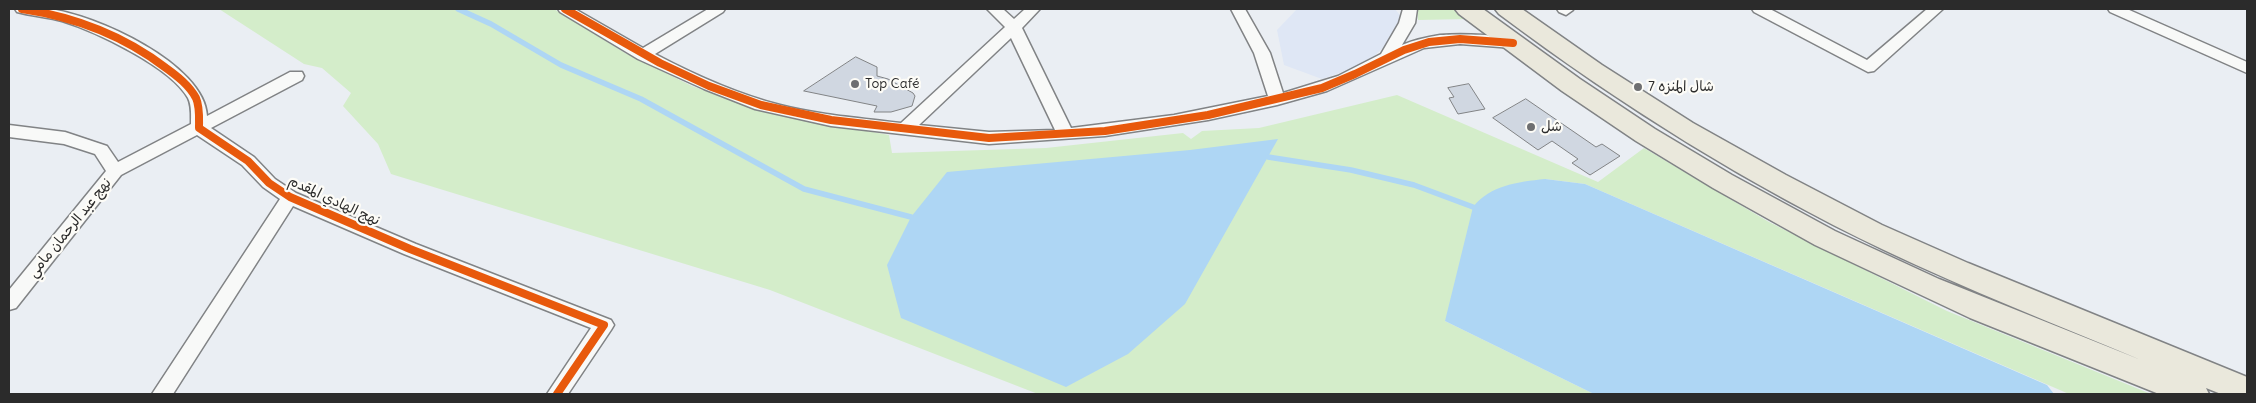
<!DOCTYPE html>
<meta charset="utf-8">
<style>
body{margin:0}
#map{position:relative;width:2256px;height:403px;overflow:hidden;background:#eaeef3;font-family:Delius,sans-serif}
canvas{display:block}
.frame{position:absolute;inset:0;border:10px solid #2b2b2b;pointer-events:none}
</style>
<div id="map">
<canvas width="2256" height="403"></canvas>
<div class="frame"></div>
</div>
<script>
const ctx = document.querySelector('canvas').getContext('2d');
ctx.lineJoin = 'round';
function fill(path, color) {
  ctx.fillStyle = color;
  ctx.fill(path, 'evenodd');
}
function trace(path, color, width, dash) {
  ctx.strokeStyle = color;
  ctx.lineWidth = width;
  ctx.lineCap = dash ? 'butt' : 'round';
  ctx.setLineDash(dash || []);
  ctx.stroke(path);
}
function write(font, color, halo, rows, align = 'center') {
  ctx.font = font + ' Delius,"Playpen Sans Arabic",sans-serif';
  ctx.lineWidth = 4.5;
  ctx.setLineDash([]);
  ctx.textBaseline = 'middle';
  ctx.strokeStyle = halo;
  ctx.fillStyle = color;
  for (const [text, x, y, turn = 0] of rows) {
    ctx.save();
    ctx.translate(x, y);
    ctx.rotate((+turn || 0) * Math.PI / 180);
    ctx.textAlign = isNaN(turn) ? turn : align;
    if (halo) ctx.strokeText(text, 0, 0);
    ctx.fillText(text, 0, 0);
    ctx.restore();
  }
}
fill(new Path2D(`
 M1297,9H1395L1403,19L1389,42L1366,64L1322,79L1284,65L1277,30Z`), '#dfe7f5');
fill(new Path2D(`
 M219,9H554L625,53L692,86L760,111L889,135L892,153L1046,148L1183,133L1191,139L1202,131L1259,128L1397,95L1598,182L1644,148L1769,222L1947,311L2151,394H2069L1585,184L1545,179L1445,321L1594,394H1038L770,290L391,174L378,144L343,106L351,93L322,68L304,64Z
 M1417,9H1453L1467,19L1418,20Z`), '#d4edca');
fill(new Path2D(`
 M1278,139L1185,304L1128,354L1066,387L901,318L887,265L911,217L947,172L1190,150Z
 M1545,179L1585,184L2047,385L2054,394H1594L1445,321L1473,207C1491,185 1517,182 1545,179Z`), '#aed6f4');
trace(new Path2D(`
 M458,9L491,24L561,65L641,99L804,189L911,217
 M1268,157L1351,170L1414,185L1473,207`), '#aed6f4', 5.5);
const building = new Path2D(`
 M856,57L877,67V76L888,79L913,93L915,96L912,106L891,112H874L877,106L804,91Z
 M1469,84L1485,109L1458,114L1449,98L1454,97L1448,88Z
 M1526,99L1596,147L1602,144L1620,156L1590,175L1572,163L1578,159L1552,141L1538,150L1493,118Z`);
fill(building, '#d0d7e1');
trace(building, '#818385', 1);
const street = new Path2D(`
 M15,9C26,9 38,7 49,9C94,14 205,64 207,116L290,72H302L304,76L302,80L211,128L254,157L275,179L296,193L416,244L611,320L614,325L611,330L568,394H547L591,328L404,254L293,206L173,394H152L280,199L263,187L242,165L197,135L121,175L16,308L9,310V290L106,171L95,154L64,144L9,137V125L65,132L107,146L118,162L191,124C191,116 192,106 188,98C171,67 95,31 62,21C47,17 32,16 17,12Z
 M558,9H575L643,48L708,9H725L723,12L655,54C695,75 737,94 780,105C819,115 861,118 901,123L1005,27L987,9H1003L1014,19L1025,9H1040L1022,28L1071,128L1174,115L1268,96L1254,53L1231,9H1245L1270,53L1283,93L1338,76L1381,54L1399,23L1403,9H1417L1415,23L1402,45C1414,40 1427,37 1440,35C1453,34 1514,33 1521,43L1513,48L1460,44L1424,48L1327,91L1277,105L1208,120L1105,136L989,144L831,126L755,109L704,89L638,59L560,12ZM1011,38L1055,130L989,132L919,125Z
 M1557,9H1573V10L1566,15L1559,12Z
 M1752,9H1770L1867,60L1927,9H1943L1874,71L1868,72L1754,12Z
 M2108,9H2127L2247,62V73L2110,12Z`);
const highway = new Path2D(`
 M1455,9H1483L1580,79L1655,129L1732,175L1835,231L1939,279L2141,360C2055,324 1968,290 1884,250C1748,185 1619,104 1499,14L1495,9H1522L1602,65L1693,123L1786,175L1882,225L1968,263L2247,377V394H2221L2206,388L2209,394H2159L1970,318L1815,245L1713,188L1636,141L1562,91L1459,14Z`);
trace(street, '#818385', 3);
trace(highway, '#818385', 3);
fill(street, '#f8f9f8');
fill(highway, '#eae8dc');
trace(new Path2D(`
 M22,9C75,17 123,35 166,68C177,76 189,85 196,98C200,107 199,118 199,128L248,161L269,183L290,197L410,249L604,325L557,394
 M565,9L660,63L709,86L761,105L831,120L989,138L1105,131L1208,115L1322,88L1355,74L1404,50L1429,42L1460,39L1513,43`), '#e8590c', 8);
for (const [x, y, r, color] of [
 [855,84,5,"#6e6f71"],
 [1638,87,5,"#6e6f71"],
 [1531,127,5,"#6e6f71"]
]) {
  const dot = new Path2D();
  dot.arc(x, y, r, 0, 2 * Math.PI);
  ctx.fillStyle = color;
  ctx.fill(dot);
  trace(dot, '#fdfcf7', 2);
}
write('14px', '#2b2b2b', '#fdfcf7', [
 ["Top Café",865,84],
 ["شال المنزه 7",1648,87],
 ["شل",1541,127]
], 'left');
write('14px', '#2b2b2b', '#fdfcf7', [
 ["نهج الهادي المقدم",334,201,25],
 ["نهج عبد الرحمان مامي",70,228,-51]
]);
</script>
